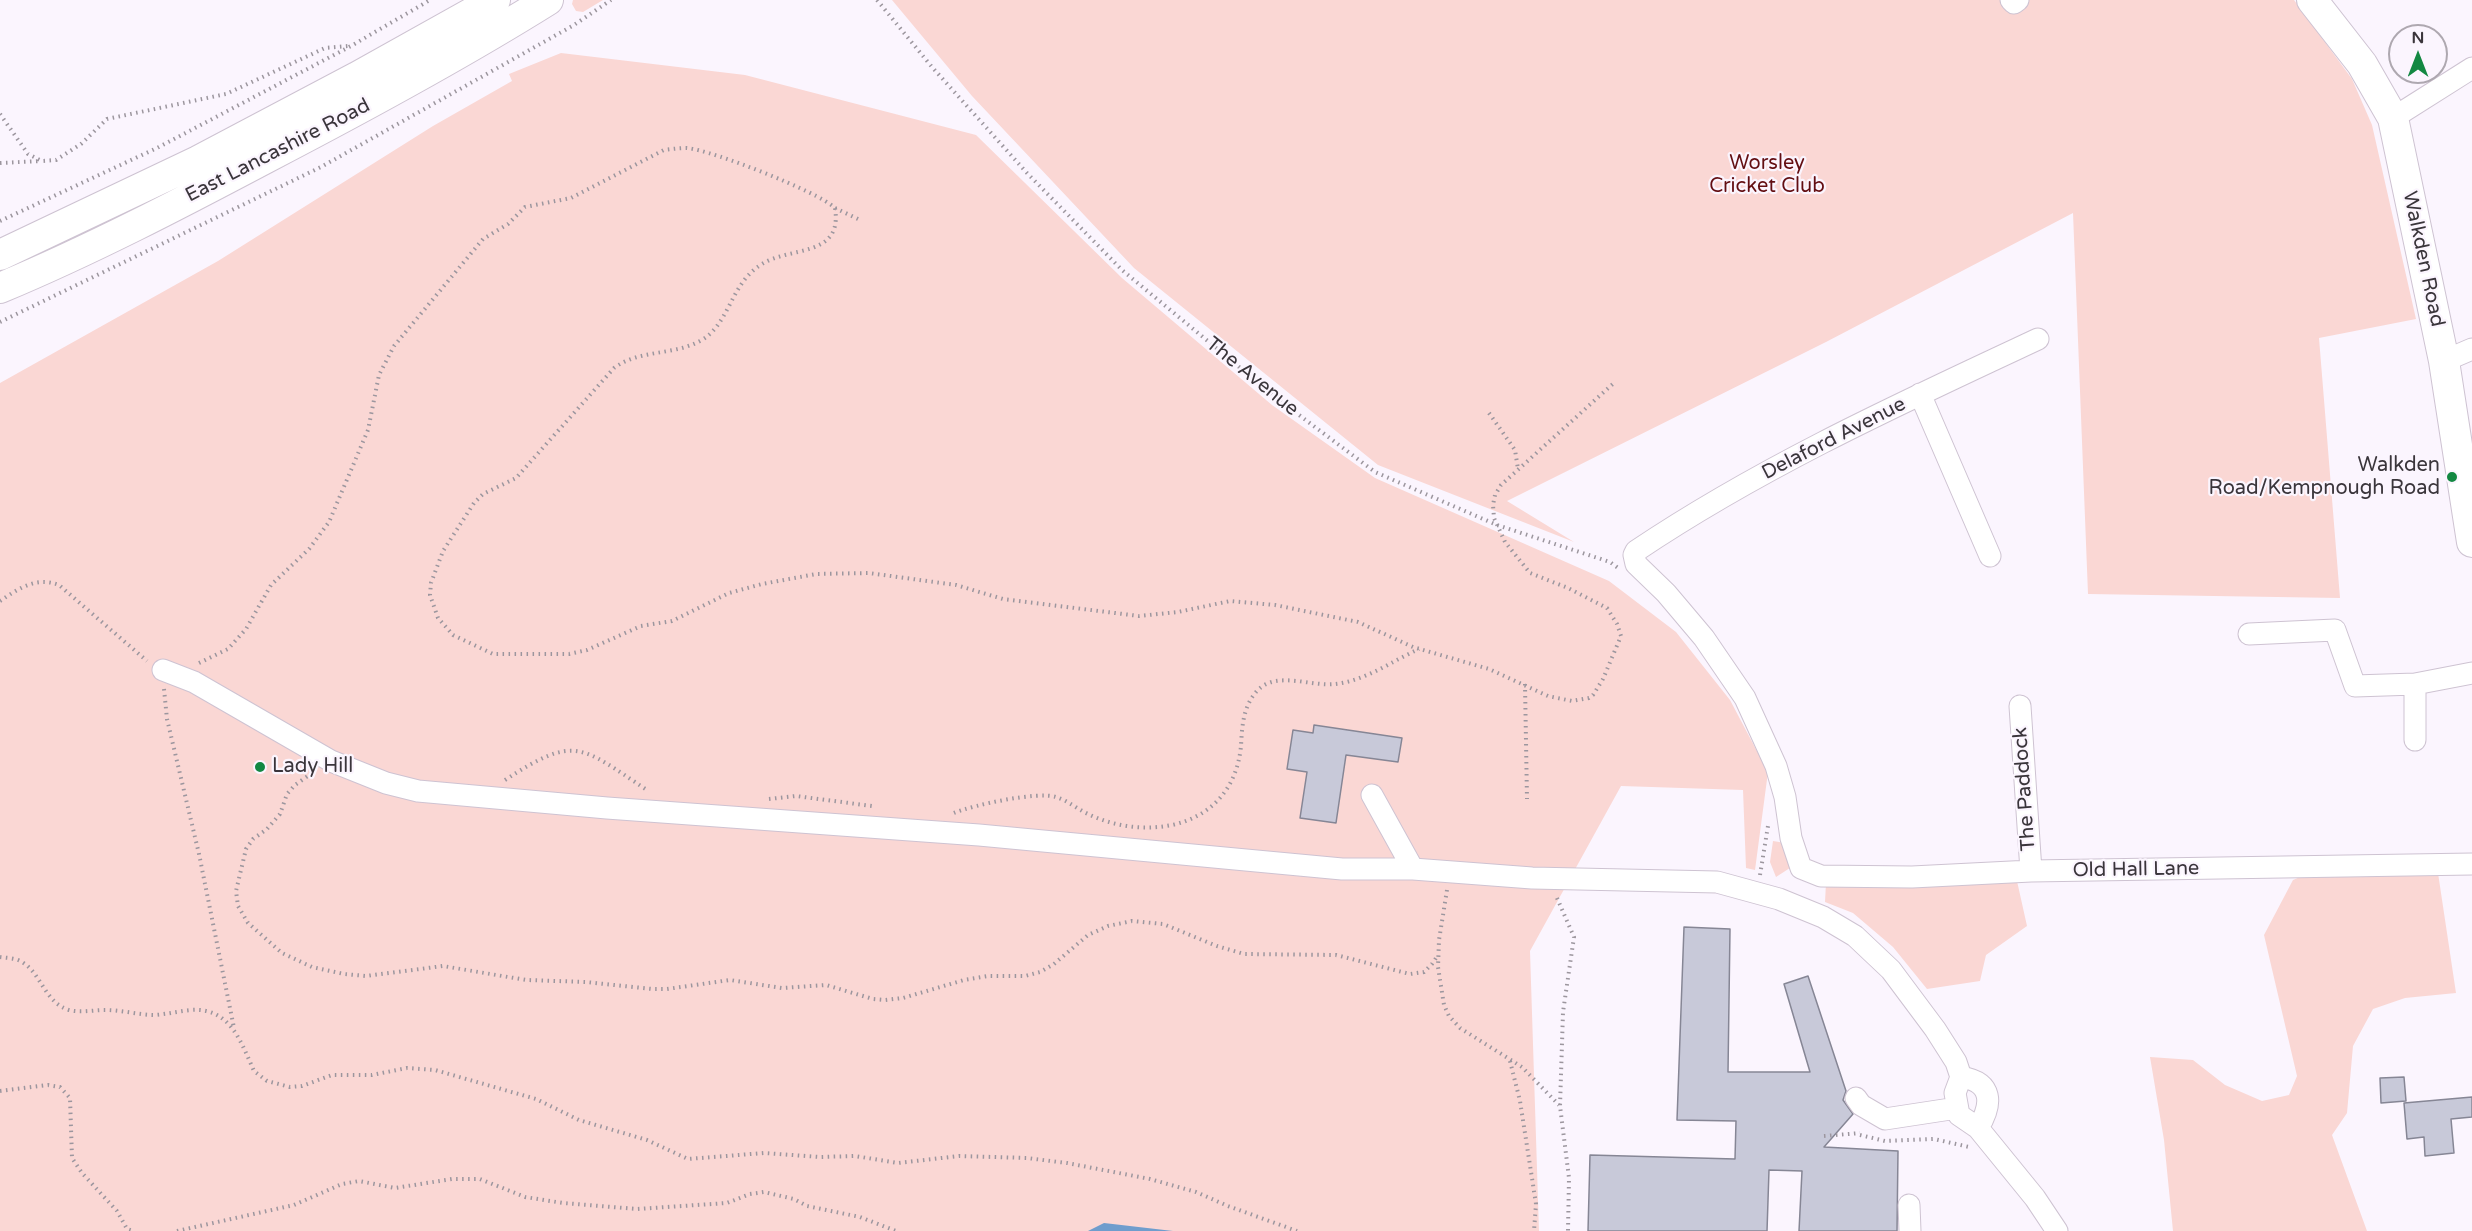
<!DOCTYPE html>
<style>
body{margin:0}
#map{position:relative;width:2472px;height:1231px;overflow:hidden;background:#fbf5fe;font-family:"Varela Round",sans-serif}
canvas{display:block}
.north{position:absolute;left:2388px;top:24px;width:60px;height:60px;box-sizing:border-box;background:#fbf5fe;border:2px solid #aea8b0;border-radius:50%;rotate:0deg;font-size:16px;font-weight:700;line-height:24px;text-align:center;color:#3a353b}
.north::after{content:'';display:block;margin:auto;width:21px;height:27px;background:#138842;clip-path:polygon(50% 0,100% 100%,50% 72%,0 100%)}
</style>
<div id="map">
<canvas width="2472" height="1231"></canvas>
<div class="north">N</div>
</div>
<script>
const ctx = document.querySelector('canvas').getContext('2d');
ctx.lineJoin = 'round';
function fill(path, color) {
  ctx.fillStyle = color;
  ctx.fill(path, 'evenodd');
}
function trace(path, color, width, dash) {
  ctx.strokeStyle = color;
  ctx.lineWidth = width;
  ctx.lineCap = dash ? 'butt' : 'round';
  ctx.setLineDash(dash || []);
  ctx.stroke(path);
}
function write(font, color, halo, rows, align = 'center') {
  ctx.font = font + ' "Varela Round",sans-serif';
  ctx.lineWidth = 4.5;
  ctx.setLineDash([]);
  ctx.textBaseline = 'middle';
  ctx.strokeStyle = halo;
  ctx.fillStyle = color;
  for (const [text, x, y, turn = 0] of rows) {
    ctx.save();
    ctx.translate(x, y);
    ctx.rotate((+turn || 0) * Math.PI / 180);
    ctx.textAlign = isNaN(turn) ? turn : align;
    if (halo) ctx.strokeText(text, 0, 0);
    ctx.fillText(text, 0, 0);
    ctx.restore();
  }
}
fill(new Path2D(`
 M573,0H603L583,12L576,11L572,4Z
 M892,0H2294L2352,79L2372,125L2416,319L2319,338L2340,598L2088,594L2073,213L1826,342L1507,501L1574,542L1378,465L1134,268L972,96Z
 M561,53L745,75L976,135L1122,278L1272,405L1375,478L1609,581L1676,632L1730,700L1768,772L1755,870L1746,868L1743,790L1621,786L1530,951L1539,1231H0V383L218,261L433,126L512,81L509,74Z
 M1773,841L1785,843L1793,866L1776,877L1770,862Z
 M2309,873H2438L2456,993L2405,998L2373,1009L2353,1046L2347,1113L2332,1135L2367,1231H2173L2164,1140L2150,1057L2193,1060L2225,1085L2262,1101L2289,1095L2297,1076L2264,935L2293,880Z
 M2017,881L2027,926L1986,955L1980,981L1927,989L1893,947L1853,913L1825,902L1826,883Z`), '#fad7d4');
fill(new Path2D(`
 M1104,1223L1173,1231H1088Z`), '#6f9dcd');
const building = new Path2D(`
 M1314,725L1402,738L1398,762L1346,755L1336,823L1300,818L1307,772L1287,769L1293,730L1313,733Z
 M1684,927L1730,929L1728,1072H1810L1784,984L1808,976L1846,1091L1843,1100L1853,1114L1824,1147L1898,1151L1897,1231H1799L1802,1171L1769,1170L1767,1231H1588L1590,1155L1735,1159L1736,1121L1677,1120Z
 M2404,1077L2406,1101L2381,1103L2380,1078Z
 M2472,1097V1117L2451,1119L2454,1153L2425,1156L2424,1137L2407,1139L2404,1103Z`);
fill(building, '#c8c9d9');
trace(building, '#868695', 1.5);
const minor = new Path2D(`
 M2011,0L2014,3L2018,0
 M2393,118L2472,68
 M2038,339C1901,403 1761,467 1636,551L1634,555L1636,564L1666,593L1704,638L1745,698L1776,766L1785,797L1791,838L1801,868L1821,876L1912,877L2031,871L2472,864
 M2444,361L2472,349
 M1920,394L1990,556
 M2249,634L2335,630L2355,686L2415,684L2472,673
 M163,670L194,682L331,761L386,783L418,791L607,808L979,835L1342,869H1413
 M2415,684V740
 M2020,706L2031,871
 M1372,795L1413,869L1532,878L1717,882L1779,899L1823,917L1855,936L1891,970L1935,1029L1956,1062L1961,1077L1955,1093L1959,1115L1978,1128L2035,1198L2057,1231
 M1961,1077C1993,1082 1993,1104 1978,1128
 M1856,1098L1861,1105L1885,1119L1957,1108
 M1909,1205L1910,1231`);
const highway = new Path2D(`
 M2312,0L2362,64L2393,118L2444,361L2472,542
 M0,255L198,161L357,77L495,0
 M0,288C91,250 179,204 266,158C362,108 457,57 548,0`);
trace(minor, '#cec3d2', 23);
trace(highway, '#cec3d2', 32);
trace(new Path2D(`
 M877,0L932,67L1027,173L1122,270L1279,400L1375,472L1497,525L1610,562L1618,568
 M0,114L28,154L42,161L56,160L81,144L107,119L226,94L325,48L348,46
 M0,163L41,161
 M835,208L858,219
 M0,221L157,148L351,46L430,0
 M0,322L321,167L574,25L611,0
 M1489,413L1515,450L1518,469
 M0,601C18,589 36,576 59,585L147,661
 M199,663L228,649L246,629L271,585L309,549L329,522L368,430L379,375L394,346L483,239L508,224L525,207L571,198L664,150C672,149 679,148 687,148C711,150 819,192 835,208C843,258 790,246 762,264C730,283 730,325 700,341C672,356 640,349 614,368L516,478L483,494L474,503L443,551L431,583L430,595L438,618L453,635L493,654H569L587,650L641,626L672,621L729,593L762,584L816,574L869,573L956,585L1003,599L1139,616L1178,612L1230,601L1275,605L1358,622L1413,647L1489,669L1548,696L1572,701L1589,698L1593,695L1603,679L1621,636L1617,624L1607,608L1568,588L1530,573L1505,542L1494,518L1493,505L1495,495L1501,485L1615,382
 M1525,684L1527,799
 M164,689L167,719L199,854L234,1028
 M312,773L295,785L287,794L280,814L267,829L253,839L246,849L236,891L238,906L248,923L282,953L312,967L344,974L366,976L443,966L526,980L586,982L652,989H667L730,980L782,988L826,985L873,999L885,1000L903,998L964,980L988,976H1025L1040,972L1054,964L1088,935L1108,926L1132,921L1163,924L1217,946L1244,954L1336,955L1410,974L1424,972L1432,964L1438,955
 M505,780C576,734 580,746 647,790
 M769,799L796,796L872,806
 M954,813C973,805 1038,791 1056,797C1066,800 1075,807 1084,812C1111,826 1142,831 1172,825C1213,816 1237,787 1241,746C1242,727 1243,706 1257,691C1276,670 1311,687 1335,684C1365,681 1392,661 1419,649
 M1760,875L1768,826
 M1447,890L1439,940L1438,967L1444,1005L1449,1016L1460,1028L1522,1067L1559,1105
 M1557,898L1574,937L1563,1012L1560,1106L1569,1178L1568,1231
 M0,957C7,958 16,958 22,962C42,974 44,1002 69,1010C81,1013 93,1010 105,1010C122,1010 139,1015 155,1015C168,1014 179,1011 191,1010C230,1007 241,1042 254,1071L267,1081L290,1087L302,1086L332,1075H372L407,1068L435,1070L536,1099L579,1120L647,1140L688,1159L764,1153L820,1157L855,1156L898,1163L959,1156L1027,1158L1067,1163L1150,1179L1196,1192L1228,1206L1297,1231
 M1510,1061L1520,1101L1536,1204L1534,1231
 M0,1091L48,1085L60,1087L70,1098L72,1158L82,1173L117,1211L127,1229L133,1231
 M1860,1135L1885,1141L1934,1139L1969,1147
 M1824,1136L1860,1133
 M177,1231L294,1205L342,1184L359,1181L395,1188L452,1179H480L525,1197L563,1203L637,1209L727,1203L750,1194L764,1192L794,1199L807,1206L860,1217L896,1231`), '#9c969e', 4, [1.5, 4.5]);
trace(minor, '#fff', 21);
trace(highway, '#fff', 30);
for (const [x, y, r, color] of [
 [2452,477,6,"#138842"],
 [260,767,6,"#138842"]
]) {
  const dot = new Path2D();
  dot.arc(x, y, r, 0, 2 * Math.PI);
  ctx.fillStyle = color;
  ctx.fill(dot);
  trace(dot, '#fbf5fe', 2);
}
write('20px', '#3a353b', '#fbf5fe', [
 ["East Lancashire Road",278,151,-27],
 ["Walkden Road",2423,259,78],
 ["The Avenue",1252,377,39],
 ["Delaford Avenue",1834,439,-27],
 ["The Paddock",2025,789,-94],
 ["Old Hall Lane",2136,870,-1]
]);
write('20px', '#630e12', '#fbf5fe', [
 ["Worsley",1767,164],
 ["Cricket Club",1767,187]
]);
write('20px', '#3a353b', '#fbf5fe', [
 ["Walkden",2440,466],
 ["Road/Kempnough Road",2440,489],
 ["Lady Hill",272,767,"left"]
], 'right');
</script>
